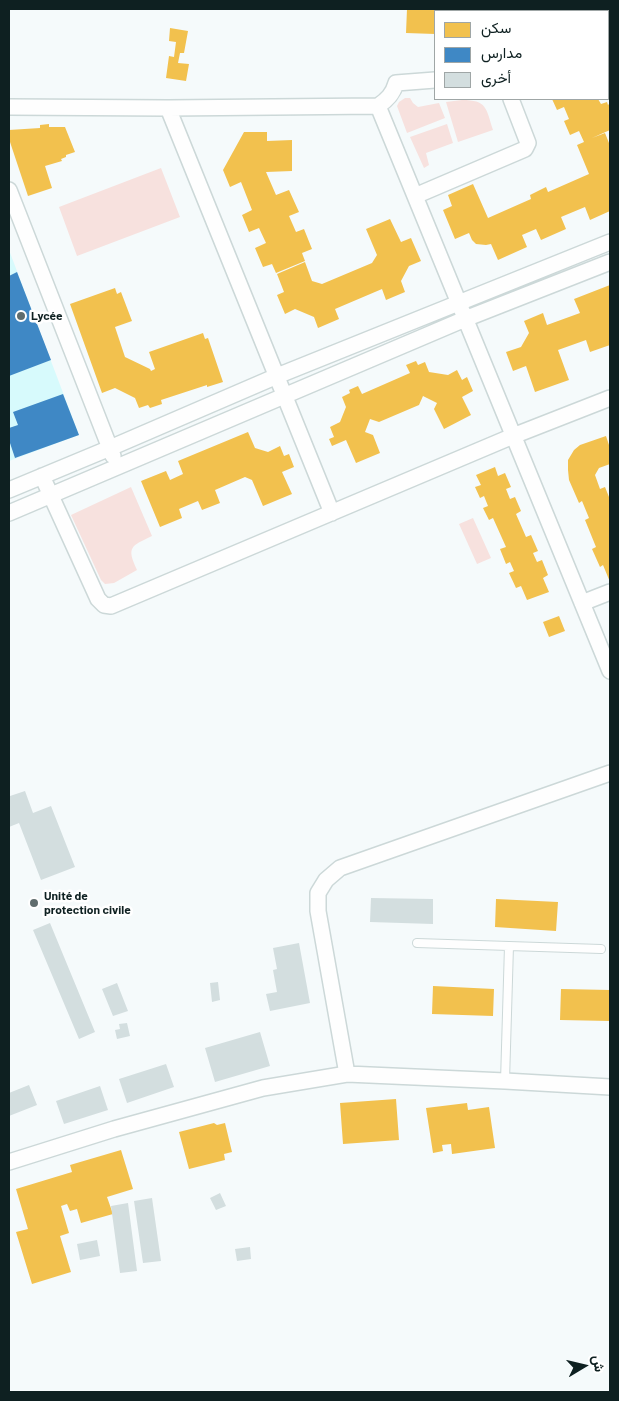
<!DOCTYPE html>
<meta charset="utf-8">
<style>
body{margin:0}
#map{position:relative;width:619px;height:1401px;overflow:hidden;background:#f5fafb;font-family:Barlow,Vazirmatn,sans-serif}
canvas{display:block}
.frame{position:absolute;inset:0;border:10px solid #0e2021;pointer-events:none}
.legend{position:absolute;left:434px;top:10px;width:175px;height:90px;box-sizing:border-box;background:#fff;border:1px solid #9fa6a6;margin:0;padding:6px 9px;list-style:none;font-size:15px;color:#0e2021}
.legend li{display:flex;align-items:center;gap:10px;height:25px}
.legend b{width:25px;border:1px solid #9fa6a6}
.north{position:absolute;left:559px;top:1341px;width:50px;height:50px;-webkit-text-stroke:4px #fff;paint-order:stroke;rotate:81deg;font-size:14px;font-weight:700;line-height:20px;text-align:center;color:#0e2021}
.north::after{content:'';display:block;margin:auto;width:18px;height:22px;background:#0e2021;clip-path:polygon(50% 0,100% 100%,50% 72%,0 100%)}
</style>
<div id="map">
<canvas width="619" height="1401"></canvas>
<div class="frame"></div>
<ul class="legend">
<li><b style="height:14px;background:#f2c14e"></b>سكن</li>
<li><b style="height:14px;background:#3f88c5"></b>مدارس</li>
<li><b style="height:14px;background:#d3dedf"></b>أخرى</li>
</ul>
<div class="north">ش</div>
</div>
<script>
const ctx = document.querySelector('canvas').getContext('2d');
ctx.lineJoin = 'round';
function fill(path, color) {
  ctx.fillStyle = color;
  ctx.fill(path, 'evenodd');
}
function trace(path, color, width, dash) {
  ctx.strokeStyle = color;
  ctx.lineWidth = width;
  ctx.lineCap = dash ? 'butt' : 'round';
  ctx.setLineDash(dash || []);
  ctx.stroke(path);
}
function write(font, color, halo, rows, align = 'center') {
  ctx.font = font + ' Barlow,sans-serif';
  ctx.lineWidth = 5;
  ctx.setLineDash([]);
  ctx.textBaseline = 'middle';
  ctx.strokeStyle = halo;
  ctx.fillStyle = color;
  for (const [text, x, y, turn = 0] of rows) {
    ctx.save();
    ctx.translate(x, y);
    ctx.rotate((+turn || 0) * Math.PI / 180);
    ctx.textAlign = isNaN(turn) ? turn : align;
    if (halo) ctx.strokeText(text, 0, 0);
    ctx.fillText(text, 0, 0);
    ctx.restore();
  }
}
fill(new Path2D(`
 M9,250L79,435L9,461Z`), '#d7fafc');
fill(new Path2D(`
 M405,98H410L413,103L418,107L439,103L445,118L407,133L397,106L399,102Z
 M462,100C487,100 486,108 493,130L458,142L446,102Z
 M447,124L453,143L426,153L429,165L424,168L410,137Z
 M161,168L180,217L77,256L59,207Z
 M131,487L152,536C131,546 126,547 137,570L114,583L105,584L101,580L71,515Z
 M473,518L491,558L477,564L459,524Z`), '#f7e1de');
fill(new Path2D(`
 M407,9H519L524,11H435V34L406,33Z
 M170,28L188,31L184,53H180L178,63L189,64L186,81L166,78L169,56L174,57L176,42L169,41Z
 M552,99H598L601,104L607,102L608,105L610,103V130L592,138L605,133L609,143L610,142V211L590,220L585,207L561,217L566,229L541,240L536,229L522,235L527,247L498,260L491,244L486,245L476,244L472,240L469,233L455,239L443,210L452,206L448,195L473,184L488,218L531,199L530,195L546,187L548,192L589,174L577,145L584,142L579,131L570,135L564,121L569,119L564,107L557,110Z
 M49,124V127H65L75,152L66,155V157L61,159L62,161L45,166L52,188L28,196L9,139V130L40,128V125Z
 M244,132H267V141L292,140V171L266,172L276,195L289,190L299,212L289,216L296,232L304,229L312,249L302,253L305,261L276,273L272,264L263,267L255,248L266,243L259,228L249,232L242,215L252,210L241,182L230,187L223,170Z
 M390,219L401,242L411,238L421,261L409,266L401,281L405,292L386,300L382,289L335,309L339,319L318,328L314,317L295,309L285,314L277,295L284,292L277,274L305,262L312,281L322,284L372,263L377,255L366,229Z
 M610,285V345L590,352L586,340L558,350L569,380L535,392L526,366L513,371L506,352L521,347L529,333L524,321L543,313L547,325L580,313L574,299Z
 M115,288L117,294L121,292L132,321L115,327L125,357L150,369L151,371L155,369L149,352L203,333L205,339L208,338L223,382L207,387V385L161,400L162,404L150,408L148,405L139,408L135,398L115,388L102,393L70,304Z
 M416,361L418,365L425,362L429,372L448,375L457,370L462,380L467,377L473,391L462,397L471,415L444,429L434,409L437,403L423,396L419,405L379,422L370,419L365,432L373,435L380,453L356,463L346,440L332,446L329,439L334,437L330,427L340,422L346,407L342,397L350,393L349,390L358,386L362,394L410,373L406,365Z
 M248,432L255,448L268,452L280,446L284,456L289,454L294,467L282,472L292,494L263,506L252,480L245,477L215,490L220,503L202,510L198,501L179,509L182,518L160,527L141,481L166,471L170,480L183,474L178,461Z
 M606,436L610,448V464L599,468L595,475L600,489L605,487L609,497H610V582L603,565L600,567L592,549L596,547L585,520L589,518L582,501L579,503L569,480L568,470V460L574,450L580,445Z
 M495,467L498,476L505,473L511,487L506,489L510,499L515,497L521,511L516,514L526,537L531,535L538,551L533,553L537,562L542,560L548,575L543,578L549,592L527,600L521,586L516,588L509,573L514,571L510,562L506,564L500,549L506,547L493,518L489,520L483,508L488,506L484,496L480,498L475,487L481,485L476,475Z
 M559,616L565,631L549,637L543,622Z
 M496,899L558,902L556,931L495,927Z
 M433,986L494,989L493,1016L432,1014Z
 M561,989L610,990V1021L560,1020Z
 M396,1099L399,1140L343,1144L340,1103Z
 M467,1103L468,1110L489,1107L495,1148L452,1154L451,1144L442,1145L443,1151L433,1153L426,1108Z
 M214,1123L217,1125L225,1123L232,1152L224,1154L225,1160L189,1169L179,1132Z
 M121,1150L133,1189L107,1197L113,1214L81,1223L77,1209L70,1211L67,1204L61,1206L69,1233L60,1236L71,1272L32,1284L16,1232L28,1229L16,1189L72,1172L70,1165Z`), '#f2c14e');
fill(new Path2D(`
 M17,272L51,360L9,376V276Z
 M63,394L79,435L15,458L9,440V428L18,425L13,412Z`), '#3f88c5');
fill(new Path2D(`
 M25,791L33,813L51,806L75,867L41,880L19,823L9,827V792L10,796Z
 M371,898L433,899V924L370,922Z
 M50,923L95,1032L79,1039L33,930Z
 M299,943L310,1003L270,1011L266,994L277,992L273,970L277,969L273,948Z
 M218,982L220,1000L212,1002L210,983Z
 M117,983L128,1011L113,1016L102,989Z
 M127,1023L130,1036L117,1039L115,1030L120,1029L119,1024Z
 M260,1032L270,1066L215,1082L205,1048Z
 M166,1064L174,1087L127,1103L119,1079Z
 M29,1085L37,1105L9,1116V1093Z
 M100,1086L108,1110L64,1124L56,1101Z
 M220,1193L226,1206L216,1210L210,1198Z
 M152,1198L161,1261L143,1263L134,1201Z
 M128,1203L137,1271L120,1273L111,1206Z
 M97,1240L100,1256L80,1260L77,1244Z
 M250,1247L251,1259L237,1261L235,1249Z`), '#d3dedf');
const service = new Path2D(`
 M417,943L601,949
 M505,1081L509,946`);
const minor = new Path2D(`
 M378,106C387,100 393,94 396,83L435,80
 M9,107L168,108L378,106L610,671
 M168,108L332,513
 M9,190L113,456
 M415,196L525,149L528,143L511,99
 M42,476L98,599L104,605L111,606L513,436L610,398
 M9,490L110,448L277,376L610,242
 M9,513L465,319L610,262
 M582,603L610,592
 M347,1074L318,911V893L326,880L340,868L610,773
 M9,1162L114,1129L263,1088L347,1074L505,1081L610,1087`);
trace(service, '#ccd8d8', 10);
trace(minor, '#ccd8d8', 18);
trace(service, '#fefefe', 8);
trace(minor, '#fefefe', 15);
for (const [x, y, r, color] of [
 [21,316,5,"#5f6c6d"],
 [34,903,5,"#5f6c6d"]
]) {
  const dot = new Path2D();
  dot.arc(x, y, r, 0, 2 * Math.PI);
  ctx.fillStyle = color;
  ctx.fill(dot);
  trace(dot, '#fff', 2);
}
write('bold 12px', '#0e2021', '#fff', [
 ["Lycée",31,316],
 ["Unité de",44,896],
 ["protection civile",44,910]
], 'left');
</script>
